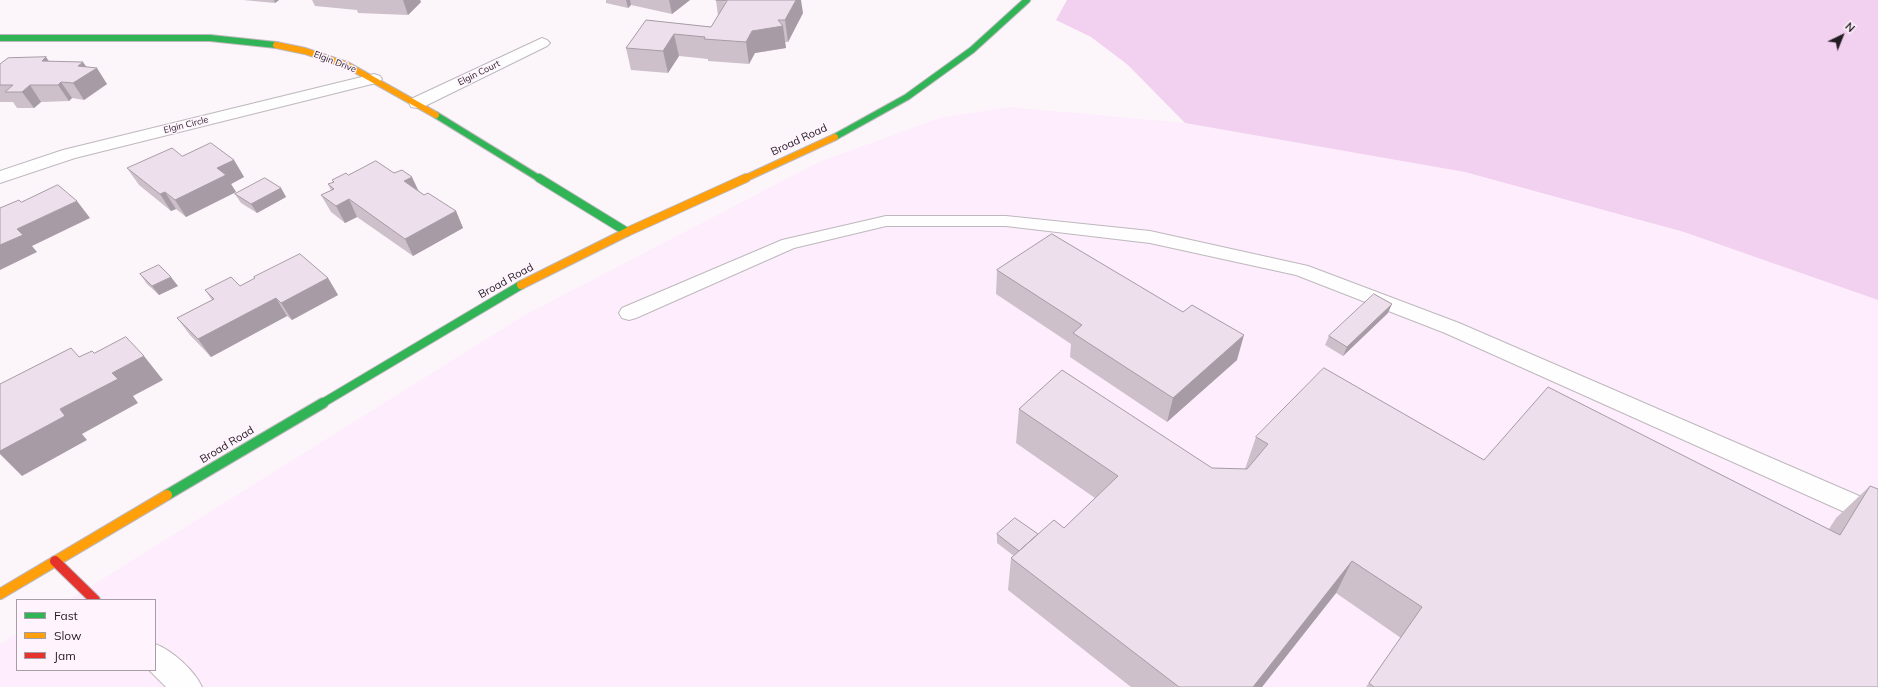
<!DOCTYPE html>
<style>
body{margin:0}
#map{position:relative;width:1878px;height:687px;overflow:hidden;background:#fcf6fb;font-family:Mulish,sans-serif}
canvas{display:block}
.legend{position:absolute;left:16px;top:599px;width:140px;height:72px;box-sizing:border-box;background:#fff3fd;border:1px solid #a79da6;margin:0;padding:5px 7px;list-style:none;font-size:12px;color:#241d24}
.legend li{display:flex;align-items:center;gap:8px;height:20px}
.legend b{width:20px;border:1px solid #a79da6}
.north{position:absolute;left:1822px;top:16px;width:40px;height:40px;-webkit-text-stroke:3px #fff3fd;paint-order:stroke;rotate:43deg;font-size:11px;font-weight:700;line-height:16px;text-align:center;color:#241d24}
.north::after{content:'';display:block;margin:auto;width:14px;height:18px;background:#241d24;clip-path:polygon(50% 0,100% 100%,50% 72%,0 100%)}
</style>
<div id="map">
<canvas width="1878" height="687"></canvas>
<ul class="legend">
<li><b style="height:5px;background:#30b455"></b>Fast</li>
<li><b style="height:5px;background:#ff9f0a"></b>Slow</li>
<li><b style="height:5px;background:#e5322d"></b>Jam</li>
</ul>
<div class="north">N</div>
</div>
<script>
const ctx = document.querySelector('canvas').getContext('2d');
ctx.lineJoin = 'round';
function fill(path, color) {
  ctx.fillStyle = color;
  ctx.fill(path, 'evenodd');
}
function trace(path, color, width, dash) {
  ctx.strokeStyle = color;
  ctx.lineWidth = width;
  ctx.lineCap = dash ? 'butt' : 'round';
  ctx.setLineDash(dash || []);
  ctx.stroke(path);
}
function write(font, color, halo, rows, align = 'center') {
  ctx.font = font + ' Mulish,sans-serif';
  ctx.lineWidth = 3;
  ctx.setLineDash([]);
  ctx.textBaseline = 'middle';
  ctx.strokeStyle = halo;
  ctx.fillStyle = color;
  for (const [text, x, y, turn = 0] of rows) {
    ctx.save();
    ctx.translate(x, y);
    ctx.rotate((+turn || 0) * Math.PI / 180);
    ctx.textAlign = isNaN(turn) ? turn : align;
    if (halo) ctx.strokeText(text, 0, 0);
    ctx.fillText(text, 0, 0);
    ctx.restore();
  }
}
fill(new Path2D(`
 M1009,107L1185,123L1465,172L1684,232L1878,300V687H0V644L17,633V670H155V600H69L525,315L819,162L940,118Z`), '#feedfc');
fill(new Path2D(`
 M1067,0H1878V300L1684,232L1465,172L1185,123L1128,65L1091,37L1056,20Z`), '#f2d0ef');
const lane = new Path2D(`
 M886,216H1006L1150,231L1308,266L1459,323L1857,495L1878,506V527L1445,333L1296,275L1150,243L1006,226H886L794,248L636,318L629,320L622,318L619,313L622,308L782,240Z`);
const street = new Path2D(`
 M542,38L547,40L550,43L547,46L423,107L417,108L411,107L409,103L411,99Z
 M374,74L380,76L382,79L380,82L75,158L0,183V171L63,150Z
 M155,644C172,650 195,671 202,687H166L149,670H155Z`);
const fastFar2 = new Path2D(`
 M0,38H210L276,45
 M436,115L540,179
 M835,137L907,97L972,50L1027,0`);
const fastFar1 = new Path2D(`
 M539,178L627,232
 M321,404L521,285`);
const fast = new Path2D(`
 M167,495L323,403`);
const slowFar2 = new Path2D(`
 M276,45L305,51L347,65L436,115
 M744,179L835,137`);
const slowFar1 = new Path2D(`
 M521,285L627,232L746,178`);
const slow = new Path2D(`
 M0,594L167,495`);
const jam = new Path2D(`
 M55,561L95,600`);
trace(lane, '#bdb8bd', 2);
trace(street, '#bdb8bd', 2);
trace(fastFar2, '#bdb8bd', 8);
trace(fastFar1, '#bdb8bd', 10);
trace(fast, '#bdb8bd', 12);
trace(slowFar2, '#bdb8bd', 8);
trace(slowFar1, '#bdb8bd', 10);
trace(slow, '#bdb8bd', 12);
trace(jam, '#bdb8bd', 12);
fill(lane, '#fffefe');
fill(street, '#fffefe');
trace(fastFar2, '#30b455', 6);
trace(fastFar1, '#30b455', 8);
trace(fast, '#30b455', 10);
trace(slowFar2, '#ff9f0a', 6);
trace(slowFar1, '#ff9f0a', 8);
trace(slow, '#ff9f0a', 10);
trace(jam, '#e5322d', 10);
fill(new Path2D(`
 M243,0H279L275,3Z
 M312,0H420L421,2L408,15L358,13L357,10L315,6Z
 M606,0H690L672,14L631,5L628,8L606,3Z
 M716,0L803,13L788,42H785L786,48L755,53L749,64L708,61V59L679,56L668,73L631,70L626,48L646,20L711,27L718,16Z
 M49,61L86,66L107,84L84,100L72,98L69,101L41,102L34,108H17L13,102H0V64Z
 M182,156L234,160L244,177L231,184L236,192L186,217L176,209L171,211L139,185L127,168Z
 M332,180L418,190L424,195L456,211L463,228L413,256L357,217L345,223L331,212L321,195L331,190L328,184L333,182Z
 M281,188L286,197L257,213L241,203L235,194Z
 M997,270L1237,360L1167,422L1070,357L1071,344L996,294Z
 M140,274L178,286L159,295L147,284Z
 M254,277L328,278L338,295L292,320L287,316L211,357L190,335L177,318L212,300L205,290L240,286L255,279Z
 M1388,313L1343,356L1325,345L1329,336Z
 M1019,409L1212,468L1245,469L1256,437L1484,460L1829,529L1836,518L1870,486L1878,687H1366L1401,638L1336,593L1262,687H1131L1008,590L1011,558L1014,556L997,543V534H1038L1064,528L1095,498L1016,443Z`), '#cdc0cb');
fill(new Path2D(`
 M274,0H279L275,3Z
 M403,0H420L421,2L408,15Z
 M626,0H630L631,5L628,8Z
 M669,0H690L672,14Z
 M796,0H801L803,13L788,42L785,20Z
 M783,26L786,48L755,53L749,64L746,42L752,31Z
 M674,34L679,56L668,73L663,51Z
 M46,57L58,74L42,61Z
 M83,62L90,72L97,68L107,84L84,100L73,83L78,66Z
 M61,82L72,98L69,101L58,85Z
 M30,85L41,102L34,108L22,92Z
 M234,160L244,177L231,184L236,192L186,217L175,200L217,168Z
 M412,177L420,194L404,181Z
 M281,188L286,197L257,213L251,204Z
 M165,192L176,209L171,211L160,194Z
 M349,199L357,217L345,223L336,206Z
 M77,201L90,218L32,246L37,252L0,270V245L17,229Z
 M456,211L463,228L413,256L405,239Z
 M171,277L178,286L159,295L152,286Z
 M328,278L338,295L292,320L281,303Z
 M276,298L287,316L211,357L198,339Z
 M1392,304L1388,313L1343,356L1347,347Z
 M1244,335L1237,360L1167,422L1173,398Z
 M144,356L163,380L133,396L138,403L82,434L87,440L22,476L0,454V451L112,373Z
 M1352,561L1336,593L1262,687H1253Z`), '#a79ca5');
const building = new Path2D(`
 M716,0H796L785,20H778L783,26L752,31L746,42L704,39L705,37L674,34L663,51L626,48L646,20L711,27L727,1Z
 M46,57L42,61L83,62L78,66L97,68L73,83L61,82L58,85H30L22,92H5L13,85H0V64L8,58Z
 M211,143L234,160L217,168L226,175L175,200L165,192L160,194L127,168L172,148L182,156Z
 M376,161L394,173L402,170L412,177L404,181L424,195L428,193L456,211L405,239L349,199L336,206L321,195L334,189L328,184L334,182L332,180L346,173L348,175Z
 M265,178L281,188L251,204L235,194Z
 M58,185L77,201L17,229L23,235L0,245V208L19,200L21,202Z
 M1052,234L1183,312L1192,305L1244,335L1173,398L1073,333L1082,325L997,270Z
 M300,254L328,278L281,303L276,298L198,339L177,318L214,299L205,290L231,277L240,286L255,278L254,277Z
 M159,265L171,277L152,286L140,274Z
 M1374,294L1392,304L1347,347L1329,336Z
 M126,337L144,356L112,373L118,379L60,409L65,416L0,451V384L71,348L79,357L92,351L94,353Z
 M1324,368L1484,460L1548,387L1840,535L1870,486L1878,489V687H1374L1369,683L1422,607L1352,561L1253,687H1179L1011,558L1054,520L1064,528L1118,476L1019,409L1062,370L1212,468L1247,469L1268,444L1256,437Z
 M1015,518L1038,534L1019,551L997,534Z`);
fill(building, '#eedfec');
trace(building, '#a79ca5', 1);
write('9px', '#241d24', '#fff3fd', [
 ["Elgin Drive",335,62,21],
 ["Elgin Court",479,73,-26],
 ["Elgin Circle",186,125,-14]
]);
write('11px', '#241d24', '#fff3fd', [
 ["Broad Road",799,140,-25],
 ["Broad Road",506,281,-29],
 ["Broad Road",227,445,-31]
]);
</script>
